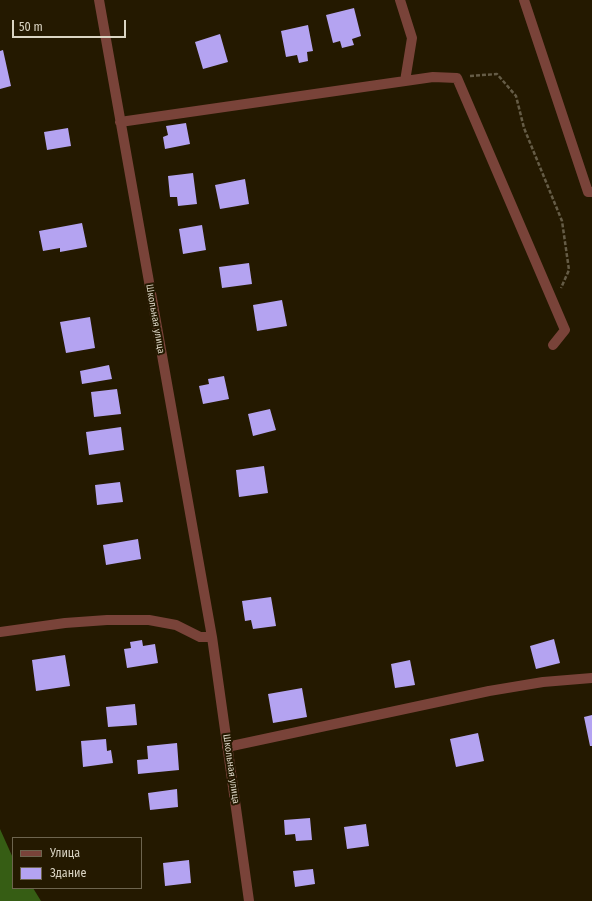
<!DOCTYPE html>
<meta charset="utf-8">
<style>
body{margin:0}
#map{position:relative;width:592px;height:901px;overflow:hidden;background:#241900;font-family:"Fira Sans Condensed",sans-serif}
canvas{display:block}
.legend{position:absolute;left:12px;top:837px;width:130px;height:52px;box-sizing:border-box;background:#241900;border:1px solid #6d644e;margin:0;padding:5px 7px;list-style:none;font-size:12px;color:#dad4c3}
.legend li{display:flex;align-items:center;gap:8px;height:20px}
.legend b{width:20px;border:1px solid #6d644e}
.scale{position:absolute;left:12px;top:20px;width:114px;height:18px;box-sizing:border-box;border:2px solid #dad4c3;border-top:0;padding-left:5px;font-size:12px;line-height:14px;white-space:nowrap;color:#dad4c3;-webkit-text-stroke:3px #241900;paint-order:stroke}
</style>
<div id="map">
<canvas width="592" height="901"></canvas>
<ul class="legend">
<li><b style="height:5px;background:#794339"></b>Улица</li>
<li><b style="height:11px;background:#b4a3f1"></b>Здание</li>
</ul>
<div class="scale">50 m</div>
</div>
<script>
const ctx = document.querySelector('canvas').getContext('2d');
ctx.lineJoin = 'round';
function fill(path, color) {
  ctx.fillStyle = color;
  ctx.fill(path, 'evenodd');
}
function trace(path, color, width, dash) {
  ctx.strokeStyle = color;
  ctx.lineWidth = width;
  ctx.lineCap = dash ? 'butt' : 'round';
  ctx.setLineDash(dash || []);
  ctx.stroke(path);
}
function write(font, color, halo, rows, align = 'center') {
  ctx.font = font + ' "Fira Sans Condensed",sans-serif';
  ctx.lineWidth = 4;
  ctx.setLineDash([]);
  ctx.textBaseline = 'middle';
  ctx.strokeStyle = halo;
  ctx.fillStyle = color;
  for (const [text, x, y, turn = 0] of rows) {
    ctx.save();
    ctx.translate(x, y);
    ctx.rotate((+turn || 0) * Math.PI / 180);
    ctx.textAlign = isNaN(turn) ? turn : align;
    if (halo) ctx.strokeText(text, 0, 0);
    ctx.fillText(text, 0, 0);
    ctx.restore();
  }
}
fill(new Path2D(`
 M0,829L13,858V888H33L41,901H0Z`), '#365d14');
fill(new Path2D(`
 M354,8L361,36L352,39L354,45L342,48L340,41L333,43L326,15Z
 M308,25L313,51L307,52L308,61L299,63L297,55L286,57L281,31Z
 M220,34L228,62L203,69L195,42Z
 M3,50L11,86L0,89V51Z
 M186,123L190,144L165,149L163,137L168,135L166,126Z
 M68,128L71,146L47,150L44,132Z
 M193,173L197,204L178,206L177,197H170L168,176Z
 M245,179L249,204L220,209L215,185Z
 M82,223L87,247L60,252V248L43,251L39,231Z
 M202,225L206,250L183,254L179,229Z
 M249,263L252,284L222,288L219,267Z
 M282,300L287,326L257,331L253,305Z
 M90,317L95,348L66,353L60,322Z
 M109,365L112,379L82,384L80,371Z
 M224,376L229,399L203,404L199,386L209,384L208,379Z
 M117,389L121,414L94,417L91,392Z
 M270,409L276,430L253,436L248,414Z
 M121,427L124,450L89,455L86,432Z
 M264,466L268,493L239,497L236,470Z
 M120,482L123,502L97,505L95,485Z
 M138,539L141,559L106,565L103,545Z
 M271,597L276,626L253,629L251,620L245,621L242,601Z
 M554,639L560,663L536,669L530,646Z
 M142,640L143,646L155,644L158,663L127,668L124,649L131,648L130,642Z
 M65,655L70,686L36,691L32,660Z
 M410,660L415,685L395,688L391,664Z
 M302,688L307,717L273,723L268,694Z
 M135,704L137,725L108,727L106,707Z
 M592,715V746H590L584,717Z
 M478,733L484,761L456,767L450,739Z
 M106,739L107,751L111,750L113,763L83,767L81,741Z
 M177,743L179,770L138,774L137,760L148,759L147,746Z
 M177,789L178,807L150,810L148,793Z
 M310,818L312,840L296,841L295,834L285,835L284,820Z
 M366,824L369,846L347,849L344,827Z
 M189,860L191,883L165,886L163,863Z
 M313,869L315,884L295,887L293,871Z`), '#b4a3f1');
trace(new Path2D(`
 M470,76L497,74L516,96L524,128L562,221L569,270L561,288`), '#655c46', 2.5, [4, 2]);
trace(new Path2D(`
 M99,0L212,637L249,901
 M400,0L412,38L405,81
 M524,0L588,192H592
 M120,122L433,77L457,78L565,330L553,345
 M0,632L65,623L107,620H149L176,625L200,637H212
 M227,747L489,691L543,682L592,678`), '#794339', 10);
write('10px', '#dad4c3', '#241900', [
 ["Школьная улица",155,319,80],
 ["Школьная улица",231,769,82]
]);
</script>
